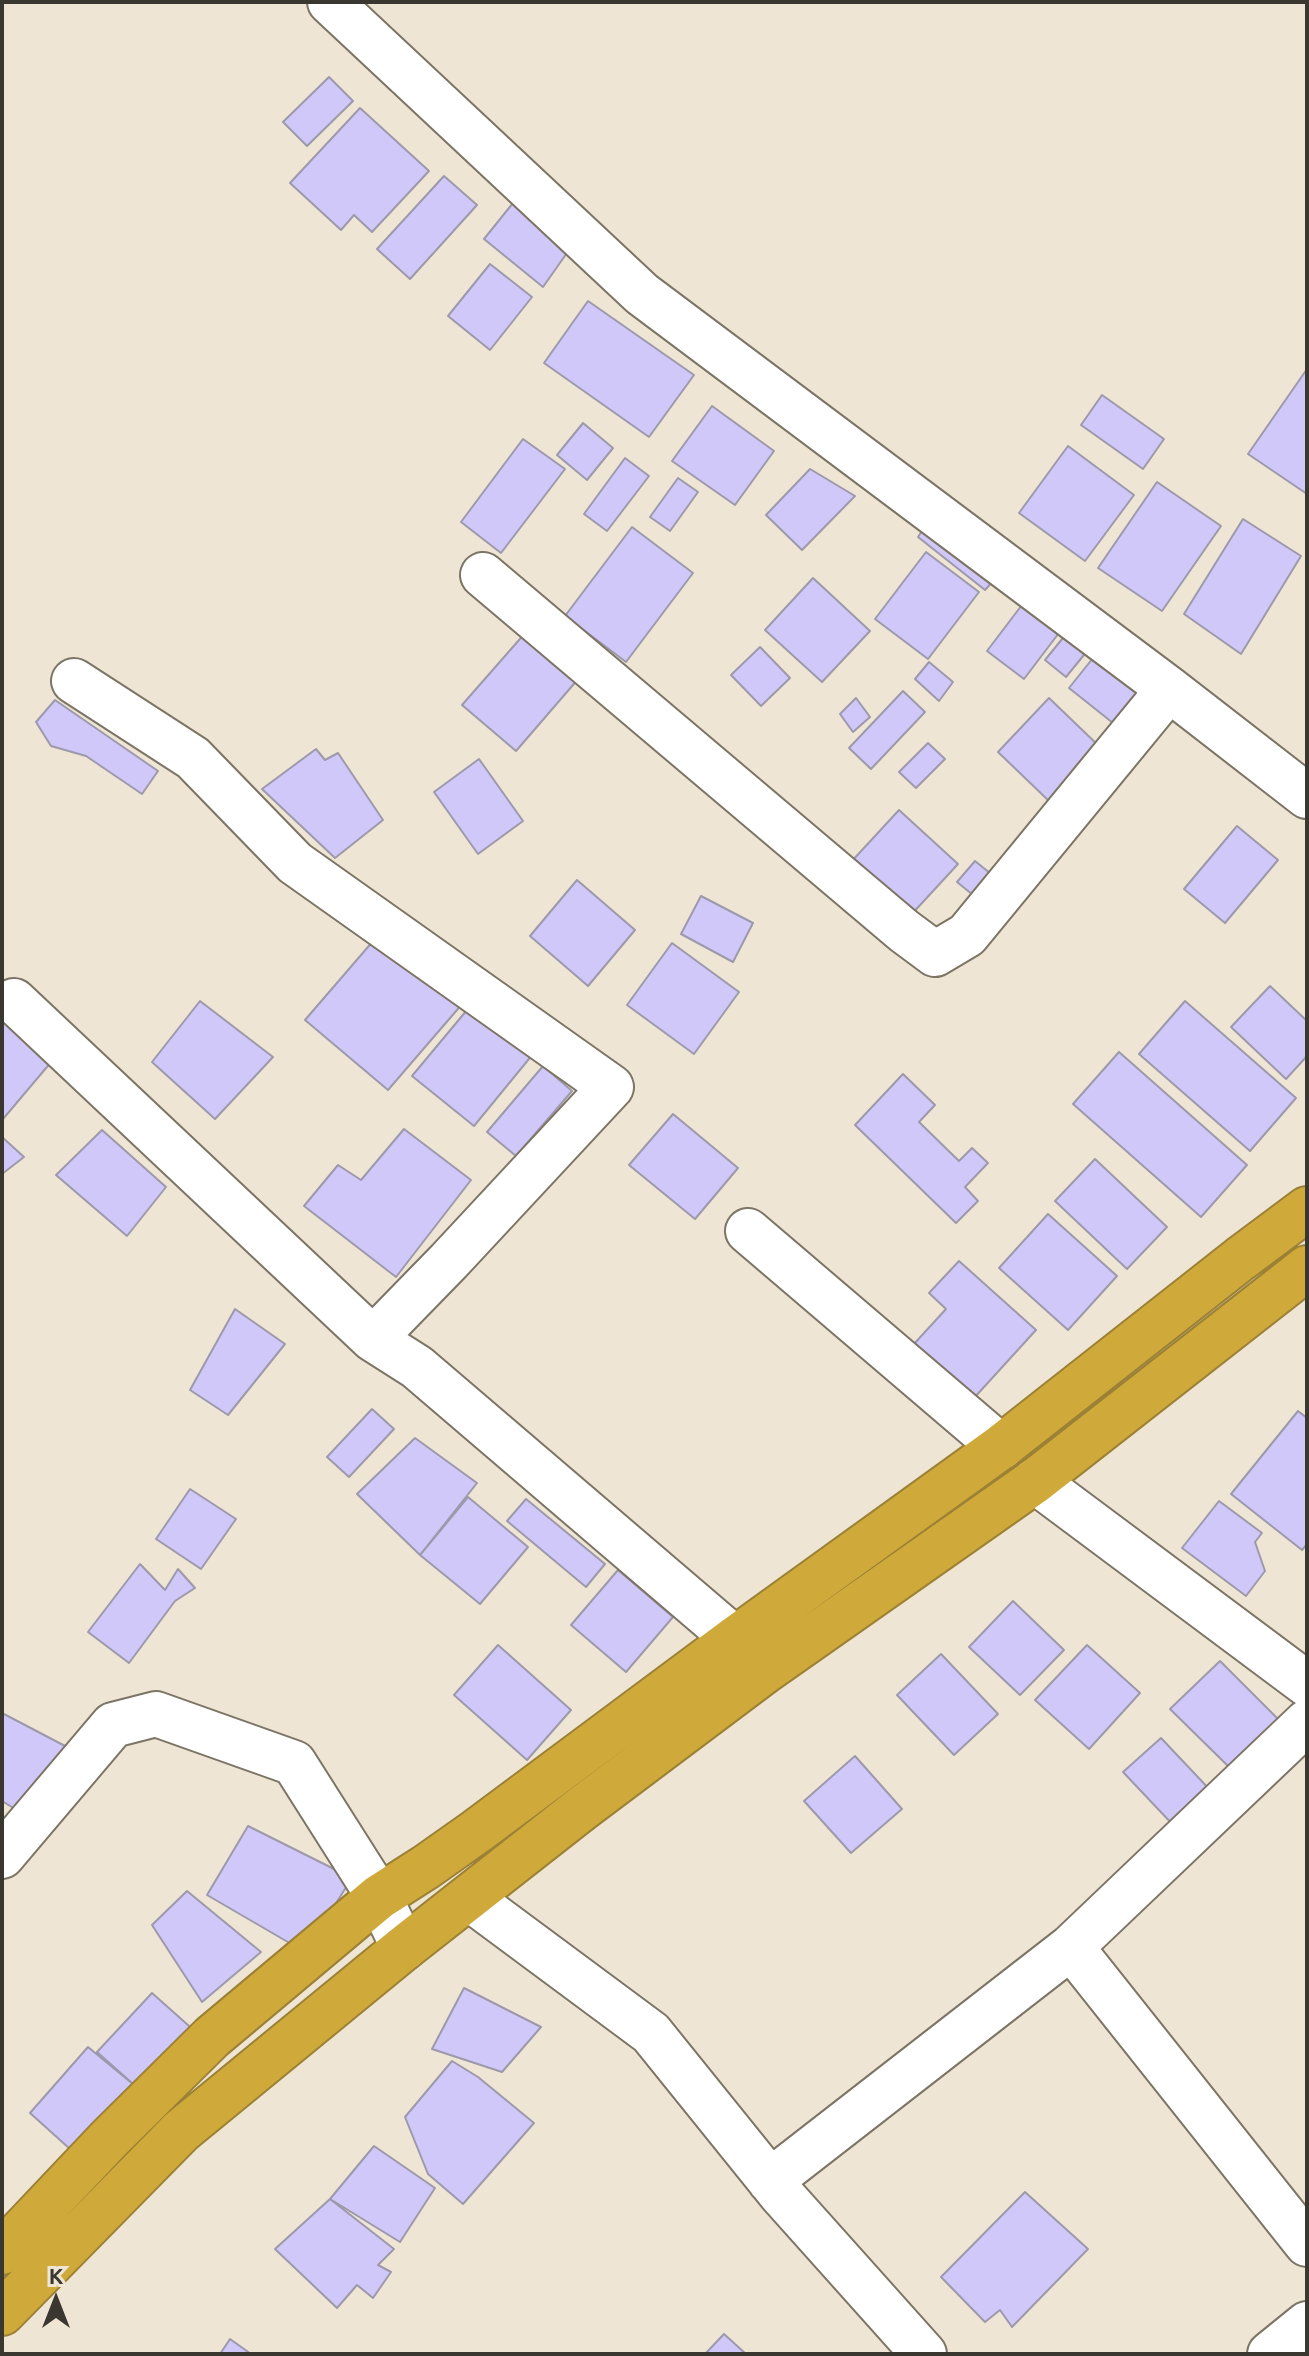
<!DOCTYPE html>
<style>
body{margin:0}
#map{position:relative;width:1309px;height:2356px;overflow:hidden;background:#efe5d4;font-family:Ubuntu,sans-serif}
canvas{display:block}
.frame{position:absolute;inset:0;border:4px solid #3a3730;pointer-events:none}
.north{position:absolute;left:16px;top:2260px;width:80px;height:80px;-webkit-text-stroke:6px #efe5d4;paint-order:stroke;rotate:0deg;font-size:22px;font-weight:700;line-height:32px;text-align:center;color:#3a3730}
.north::after{content:'';display:block;margin:auto;width:28px;height:36px;background:#3a3730;clip-path:polygon(50% 0,100% 100%,50% 72%,0 100%)}
</style>
<div id="map">
<canvas width="1309" height="2356"></canvas>
<div class="frame"></div>
<div class="north">K</div>
</div>
<script>
const ctx = document.querySelector('canvas').getContext('2d');
ctx.lineJoin = 'round';
function fill(path, color) {
  ctx.fillStyle = color;
  ctx.fill(path, 'evenodd');
}
function trace(path, color, width, dash) {
  ctx.strokeStyle = color;
  ctx.lineWidth = width;
  ctx.lineCap = dash ? 'butt' : 'round';
  ctx.setLineDash(dash || []);
  ctx.stroke(path);
}
const building = new Path2D(`
 M329,77L353,101L307,146L283,122Z
 M360,108L429,171L372,232L354,215L341,230L290,183Z
 M444,176L477,205L410,279L377,249Z
 M513,203L569,250L543,287L484,239Z
 M490,264L532,297L490,350L448,316Z
 M588,301L694,375L649,437L544,363Z
 M1307,369V494L1248,454Z
 M1102,395L1164,439L1143,469L1081,425Z
 M712,406L774,451L735,505L672,461Z
 M583,423L613,448L587,480L557,455Z
 M523,439L565,469L501,553L461,522Z
 M1068,446L1134,495L1085,561L1019,513Z
 M625,458L649,476L607,531L584,514Z
 M810,469L855,496L802,550L766,515Z
 M678,478L698,492L670,531L650,517Z
 M1157,482L1221,526L1162,611L1098,568Z
 M938,507L1011,561L985,590L918,537Z
 M1243,519L1301,556L1241,654L1184,614Z
 M632,527L693,573L626,662L565,616Z
 M926,552L979,592L928,659L875,619Z
 M813,578L870,631L822,682L765,630Z
 M1031,593L1068,621L1024,679L987,651Z
 M526,632L579,678L516,751L462,705Z
 M1067,633L1088,650L1066,677L1045,660Z
 M760,647L790,678L761,706L731,675Z
 M1093,658L1147,701L1123,731L1069,688Z
 M929,662L953,682L939,701L915,679Z
 M903,691L925,712L871,769L849,748Z
 M856,698L870,717L853,732L840,714Z
 M1049,698L1102,749L1050,802L998,752Z
 M55,700L158,771L142,794L86,756L51,746L36,722Z
 M928,743L945,759L916,788L899,772Z
 M316,749L325,760L338,753L383,820L335,858L262,789Z
 M479,759L523,821L478,854L434,792Z
 M899,810L958,864L910,916L851,862Z
 M1237,826L1278,860L1225,923L1184,889Z
 M975,861L996,878L978,899L957,882Z
 M577,880L635,930L588,986L530,936Z
 M701,896L753,923L733,962L681,934Z
 M380,933L463,1003L388,1090L305,1020Z
 M672,943L739,992L694,1054L627,1005Z
 M1270,986L1307,1021V1056L1286,1079L1231,1027Z
 M200,1001L273,1057L215,1119L152,1062Z
 M1185,1001L1296,1098L1250,1151L1139,1054Z
 M472,1004L533,1054L474,1126L412,1076Z
 M2,1019L52,1061L3,1119L2,1118Z
 M1119,1052L1247,1165L1201,1217L1073,1104Z
 M543,1066L572,1091L516,1156L487,1132Z
 M903,1074L935,1105L919,1122L959,1161L972,1148L988,1163L965,1187L978,1201L956,1223L855,1125Z
 M673,1114L738,1168L695,1219L629,1165Z
 M404,1129L471,1180L396,1277L304,1206L338,1165L361,1180Z
 M102,1130L166,1187L127,1236L56,1175Z
 M2,1137L24,1157L2,1174Z
 M1095,1159L1167,1227L1127,1269L1055,1201Z
 M1048,1214L1117,1276L1068,1330L999,1268Z
 M959,1261L1036,1330L974,1398L914,1344L946,1309L929,1293Z
 M235,1309L285,1344L228,1415L190,1390Z
 M372,1409L394,1429L349,1477L327,1457Z
 M1298,1411L1307,1418V1544L1302,1550L1231,1494Z
 M415,1438L477,1483L420,1555L357,1494Z
 M190,1489L236,1519L201,1569L156,1539Z
 M468,1497L528,1547L480,1604L420,1555Z
 M526,1499L605,1564L586,1587L507,1521Z
 M1219,1501L1262,1533L1255,1542L1265,1571L1246,1596L1182,1548Z
 M140,1564L165,1590L178,1569L195,1588L175,1601L129,1663L88,1632Z
 M618,1570L673,1617L626,1672L571,1625Z
 M1013,1601L1064,1650L1020,1695L969,1647Z
 M498,1645L571,1710L527,1760L454,1695Z
 M1087,1645L1140,1693L1089,1749L1035,1700Z
 M941,1654L998,1714L954,1755L897,1695Z
 M1220,1661L1279,1720L1230,1768L1170,1709Z
 M2,1713L67,1747L15,1809L2,1801Z
 M1161,1738L1212,1792L1175,1827L1123,1772Z
 M855,1756L902,1809L851,1853L804,1801Z
 M248,1826L352,1878L305,1952L207,1895Z
 M187,1891L261,1952L202,2002L152,1925Z
 M464,1988L541,2027L502,2072L432,2049Z
 M152,1993L207,2042L150,2099L97,2052Z
 M88,2047L140,2090L70,2149L30,2113Z
 M452,2061L478,2077L534,2123L463,2204L428,2174L405,2117Z
 M374,2146L435,2188L400,2242L330,2199Z
 M1025,2192L1088,2249L1012,2327L1000,2310L985,2322L941,2277Z
 M330,2199L394,2249L378,2265L391,2272L373,2298L357,2285L337,2308L275,2249Z
 M724,2334L746,2354H705Z
 M230,2339L251,2354H220Z`);
fill(building, '#d1c8fa');
trace(building, '#9c99ab', 2);
const minor = new Path2D(`
 M330,2L642,294L1169,689L1307,796
 M483,575L904,931L935,954L967,935L1169,689
 M74,681L193,758L295,863L611,1087L449,1261L373,1339
 M14,1001L373,1339L417,1367L735,1639L762,1666
 M748,1231L1001,1447
 M1035,1481L1307,1684
 M2,1856L113,1725L156,1714L294,1763L379,1897L404,1948
 M469,1898L651,2033L780,2193L924,2354
 M1071,1947L1307,2244
 M770,2181L1071,1947L1307,1722
 M1270,2354L1307,2324`);
const highway = new Path2D(`
 M2,2252L110,2138L212,2037L379,1897L426,1867L477,1831L735,1639L1001,1447L1240,1259L1307,1209
 M2,2313L181,2131L404,1948L581,1809L766,1670L1035,1481L1307,1268`);
trace(minor, '#7c7464', 48);
trace(highway, '#9b8136', 48);
trace(minor, '#fff', 44);
trace(highway, '#cfa939', 44);
</script>
